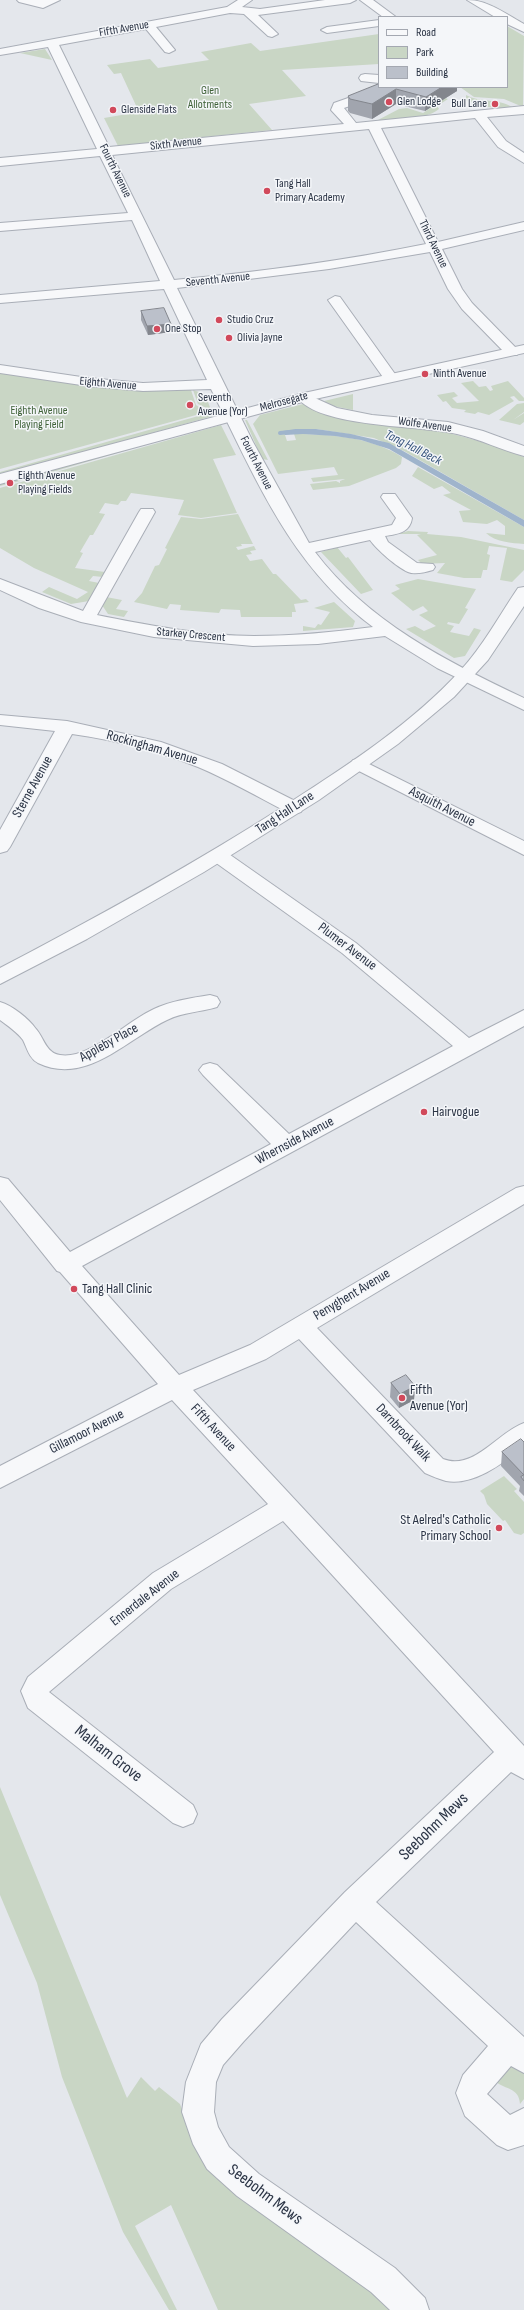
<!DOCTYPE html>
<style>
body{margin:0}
#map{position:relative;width:524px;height:2310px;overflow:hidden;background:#e4e7ec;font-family:"Sofia Sans Condensed",sans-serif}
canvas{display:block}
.legend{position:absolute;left:378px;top:16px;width:130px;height:72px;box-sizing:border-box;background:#f4f6f9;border:1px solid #a4a8b1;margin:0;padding:5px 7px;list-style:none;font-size:12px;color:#2b3445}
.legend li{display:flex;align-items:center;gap:8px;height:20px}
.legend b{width:20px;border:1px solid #a4a8b1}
</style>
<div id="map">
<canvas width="524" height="2310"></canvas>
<ul class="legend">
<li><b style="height:5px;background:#f7f8fa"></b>Road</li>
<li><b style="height:11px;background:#c9d6c5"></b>Park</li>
<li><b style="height:11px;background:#bbc0ca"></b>Building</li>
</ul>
</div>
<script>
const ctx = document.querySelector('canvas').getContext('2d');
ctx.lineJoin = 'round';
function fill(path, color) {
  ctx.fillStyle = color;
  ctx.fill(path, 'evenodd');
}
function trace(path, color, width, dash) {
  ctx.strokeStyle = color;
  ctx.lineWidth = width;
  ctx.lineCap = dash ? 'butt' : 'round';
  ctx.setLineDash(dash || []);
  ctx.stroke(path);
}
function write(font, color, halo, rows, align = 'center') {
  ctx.font = font + ' "Sofia Sans Condensed",sans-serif';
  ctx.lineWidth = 3;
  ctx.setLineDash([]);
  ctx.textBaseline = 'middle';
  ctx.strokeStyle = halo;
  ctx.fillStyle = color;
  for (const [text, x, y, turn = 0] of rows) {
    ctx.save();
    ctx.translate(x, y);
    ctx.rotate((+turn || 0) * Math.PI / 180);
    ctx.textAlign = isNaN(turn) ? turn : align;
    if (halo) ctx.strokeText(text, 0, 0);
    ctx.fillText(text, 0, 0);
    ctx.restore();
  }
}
fill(new Path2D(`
 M507,26L524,36L523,107L504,99L474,97L460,87H507Z
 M379,34V64L282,70L306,96L249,104L272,130L118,146L104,118L139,112L121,73L114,74L107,65L150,59L158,68L209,60L201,52L251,43L260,51Z
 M45,49L52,60L20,53Z
 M466,95C480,103 498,98 512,107L510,109L476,106L479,104L466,101Z
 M445,98L448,99L437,106L439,109C428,119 391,122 376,121L399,109L407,108L423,113Z
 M0,373L115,389L191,390L196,405L207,412L0,469Z
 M473,381L479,387L486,386L490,391L493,390L491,386L508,381L524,398V401H519L514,396L510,397L514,401L489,415L478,412L475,414L464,412L466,410L452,408L446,401L443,402L437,395L454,392L458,396L452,398L457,403L479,401L461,383Z
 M193,390L205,394L211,410L198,404Z
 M353,394V410L333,406L324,401Z
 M524,403V412L513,420L524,413V422L520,425L499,420L517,404Z
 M303,404C315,406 326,416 339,418C359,422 380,421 400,424C443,430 484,441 524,457V520L404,451L374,438L316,429H295L285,435L287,441L296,440L294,434H303C338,435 372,438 402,457L401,464L396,468L349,486L313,490L310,484L336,481L340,483V481L345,479L313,482L311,478L338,475L334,467L278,474L253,424L260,415Z
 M209,413L213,416L0,475V472Z
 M245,420H247L268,460L262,459Z
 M221,423L28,479L0,486V483Z
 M221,425L236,455L213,459L237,513L201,518L178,515L184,500L131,493L126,501H121L118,505L105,503L99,513L105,514L93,535H90L80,552L83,553L75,568L105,572L103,577L93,576L89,581L99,583L89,601L71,604L42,592L49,587L77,599L88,592L34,568L0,548V488Z
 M418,467L524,527V544C512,543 495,542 486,533L505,535V526L497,520L487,524L463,522L459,511L471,510L443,495L451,493L442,486L434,489L412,476Z
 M238,514L253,544H241L242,546L236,547L238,550L254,546L256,550L250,551L252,554L246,555L250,561L262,559L273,574H276L301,600L306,599L309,602L294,604L296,612H292V617H241L240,610L221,609L219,613L180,610L181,605L170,604L167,609L134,602L142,593L155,566L159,565L167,549L165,548L181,517L201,519Z
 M408,531L428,532L427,534L461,537L524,550V570L512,582L500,580L507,548L489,546L487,554L490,555L487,570H483L481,578H464L437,573L445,563L422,564L418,560L437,555L417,535L421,534H398Z
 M337,547L346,558L348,557L373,590L361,594L321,552Z
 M418,579L476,589L465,608L468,609L459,624L448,622L447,624L454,626L450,632L469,636L474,628L481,630L465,656L454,658L406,629L415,626L424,631L436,626L419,615L428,611L423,606L413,611L391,593L400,589L395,585Z
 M106,597L122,600L116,609L128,611L124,617L108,614L102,605Z
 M334,602L355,621L353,627L303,631V626L315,628L318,624L321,625L330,612L314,608Z
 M504,1476L517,1489L514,1491L524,1502V1533L521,1535L514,1533L505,1520L503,1521L487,1504L484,1495L480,1491Z
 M0,1787L127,2098L141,2077L155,2091L159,2087L180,2104L189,2129L400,2310H218L171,2205L135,2226L177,2310H169L123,2232L62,2077L37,1983L0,1895Z
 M512,2062L524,2074V2099L520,2104C519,2087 505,2090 495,2081Z`), '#c9d6c5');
fill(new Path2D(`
 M295,429H316L351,434L389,443L524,520V527L389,449L361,440L335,436L303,434L285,435L283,431Z`), '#9fb4cc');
trace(new Path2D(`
 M280,433L290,432`), '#9fb4cc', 4);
const minor = new Path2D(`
 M17,0H60L43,8L19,2Z
 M238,0H252L242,7L260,9L325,0H356L350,3L258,15L278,34L272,37L268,36L244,14L230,13L156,27L175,50L169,53L165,52L146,29L59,45L109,147L344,124L331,110L334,103L368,91L379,84V87H387L376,97L344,108L356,123L524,106V114L487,117L506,141L524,153V163L498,147L475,118L381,128L438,242L524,222V230L442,249L462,289L472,303L517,349L519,352L517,355H507L462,309L448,289L430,252L329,269L177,288L253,442L309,543L392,525L396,518L381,497L383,494H395L412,518C410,533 397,534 385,536L388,542L417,563L433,564L435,567L433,570C426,572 415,575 408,572C397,567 377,550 370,540L315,552C367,621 447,662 524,698V710L437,668L385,636L318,644L253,646L154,637L81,622L39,608L0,590V579L83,611L139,512L141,509H153L155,512L97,615C147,625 203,636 254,636C294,636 334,632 373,627C290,565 256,479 211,389L143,391L88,386L0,373V365L88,378L143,383L207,380L164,289L0,303V295L160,281L132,220L0,231V223L128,213L100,156L0,166V158L97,149L48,47L0,55V49L227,7ZM369,129L426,244C343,261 258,272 174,280L112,155Z
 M360,0H373L396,17H383Z
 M379,20V26L327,33L321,30L327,27Z
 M365,74L379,75V83L361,81L359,78L361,75Z
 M335,296L340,297L395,374L397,377L395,380H385L328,300Z
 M304,393L337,408L372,415L448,422L483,431L524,446V456C501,450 480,439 457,434C421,425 318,428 297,397Z
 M0,715L67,721L161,742L222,764L301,804L303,808L301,812L294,814L287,812C258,797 229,780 198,767C158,751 115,740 72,734L10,847L7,851L0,853V830L55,731L0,725Z
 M359,759L524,841V855L353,768L350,764L353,760Z
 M219,850L226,852L356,943L469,1038L524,1010V1026L82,1266L179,1375L250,1345L516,1188L524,1186V1204L317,1328L443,1459C474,1471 498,1432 524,1423V1447C503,1463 474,1486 446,1481C439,1479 432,1476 425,1473L299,1339L266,1359L193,1390L524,1746V1779L511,1772L376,1902L524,2037V2073L511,2066L487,2094L510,2115L524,2108V2145L508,2150L497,2145L465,2116L456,2093L463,2075L488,2046L356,1922L244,2041L223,2065L216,2082L214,2112L218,2127L229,2147L259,2174L395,2268L425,2298L429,2310H390L371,2292L237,2196L207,2169L193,2144L182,2112L186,2082L201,2044L222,2019L345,1892L494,1752L283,1521L171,1589L49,1692L193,1805L197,1814L193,1823L183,1827L173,1823L28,1708L21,1691L28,1677L153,1573L268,1504L172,1400L0,1488V1466L158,1384L60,1272L57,1271L0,1200V1177L8,1179L70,1252L271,1144L203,1075L199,1070L203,1065L210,1063L217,1065L289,1134L453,1046L342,953L212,860L209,856L212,852Z
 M210,995L217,997L220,1002L217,1007C201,1012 183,1012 167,1020C127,1039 86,1086 38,1063C29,1058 27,1048 23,1040C17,1032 8,1026 0,1020V1002C13,1006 28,1018 36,1029C44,1038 46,1053 60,1055C89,1060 127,1021 154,1009C171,1001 191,998 210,995Z`);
const tertiary = new Path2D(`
 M467,0C488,0 506,14 524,24V32L507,24V17H495Z
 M524,345V353L306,401L0,484V474L304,393Z
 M524,587V606L488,660L454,697L398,744L319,800L204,872L87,939L0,984V968C99,916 198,862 292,801C351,763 412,723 460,671C483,646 499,616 518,588Z`);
trace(minor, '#a9aeb7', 2);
trace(tertiary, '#a9aeb7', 2);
fill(minor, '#f7f8fa');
fill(tertiary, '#f7f8fa');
fill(new Path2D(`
 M379,87H457V91L425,111L396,104L372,119L350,113L348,111V96Z
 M141,311L171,324V332L148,335L141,320Z
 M391,1383L415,1386L414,1400L399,1408L390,1397Z
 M524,1442V1496L519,1491L520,1486L501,1466L502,1452Z`), '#a1a5ae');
fill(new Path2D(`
 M442,87H457V91L425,111L426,97Z
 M396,89V104L372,119V104Z
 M171,324V332L148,335L147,326Z
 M415,1386L414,1400L399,1408L400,1394Z`), '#83868d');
const building = new Path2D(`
 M379,82V87H442L426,97L396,89L372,104L350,99L348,96L378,84Z
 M164,308L171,324L147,326L141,311Z
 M406,1375L415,1386L400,1394L391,1383Z
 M521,1439L524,1442V1475L502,1452Z
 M524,1475V1481L521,1477Z`);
fill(building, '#bbc0ca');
trace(building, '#83868d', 1);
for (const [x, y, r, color] of [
 [389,102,4,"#d1495b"],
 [495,104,4,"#d1495b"],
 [113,110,4,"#d1495b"],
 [267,191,4,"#d1495b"],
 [219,320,4,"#d1495b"],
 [157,329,4,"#d1495b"],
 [229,338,4,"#d1495b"],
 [425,374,4,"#d1495b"],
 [190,405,4,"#d1495b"],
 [10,483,4,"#d1495b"],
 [424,1112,4,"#d1495b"],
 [74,1289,4,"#d1495b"],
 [402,1398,4,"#d1495b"],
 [499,1528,4,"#d1495b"]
]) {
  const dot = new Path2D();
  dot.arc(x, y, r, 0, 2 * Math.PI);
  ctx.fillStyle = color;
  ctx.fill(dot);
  trace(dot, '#f4f6f9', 1.5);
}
write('12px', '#2b3445', '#f4f6f9', [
 ["Fifth Avenue",124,29,-10],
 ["Sixth Avenue",176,144,-6],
 ["Fourth Avenue",115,171,64],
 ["Third Avenue",433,244,64],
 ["Seventh Avenue",218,280,-6],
 ["Eighth Avenue",108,384,5],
 ["Melrosegate",284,402,-15],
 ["Wolfe Avenue",425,425,8],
 ["Fourth Avenue",256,463,63],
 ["Starkey Crescent",191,635,5]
]);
write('12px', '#3f6138', '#f4f6f9', [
 ["Glen",210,91],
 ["Allotments",210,105],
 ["Eighth Avenue",39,411],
 ["Playing Field",39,425]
]);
write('12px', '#2b3445', '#f4f6f9', [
 ["Glen Lodge",397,102],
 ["Bull Lane",487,104,"right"],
 ["Glenside Flats",121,110],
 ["Tang Hall",275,184],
 ["Primary Academy",275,198],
 ["Studio Cruz",227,320],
 ["One Stop",165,329],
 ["Olivia Jayne",237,338],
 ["Ninth Avenue",433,374],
 ["Seventh",198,398],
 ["Avenue (Yor)",198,412],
 ["Eighth Avenue",18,476],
 ["Playing Fields",18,490]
], 'left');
write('italic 13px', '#34527a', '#f4f6f9', [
 ["Tang Hall Beck",413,448,27]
]);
write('14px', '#2b3445', '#f4f6f9', [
 ["Rockingham Avenue",152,748,16],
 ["Sterne Avenue",33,787,-61],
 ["Asquith Avenue",442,807,27],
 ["Tang Hall Lane",285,813,-33],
 ["Plumer Avenue",347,947,37],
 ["Appleby Place",109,1043,-29],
 ["Whernside Avenue",295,1141,-28],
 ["Penyghent Avenue",352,1295,-31],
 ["Fifth Avenue",213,1428,47],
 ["Gillamoor Avenue",87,1432,-27],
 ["Darnbrook Walk",403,1433,47],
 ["Ennerdale Avenue",145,1598,-38]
]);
write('14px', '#2b3445', '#f4f6f9', [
 ["Hairvogue",432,1112],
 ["Tang Hall Clinic",82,1289],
 ["Fifth",410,1390],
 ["Avenue (Yor)",410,1406],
 ["St Aelred's Catholic",491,1520,"right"],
 ["Primary School",491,1536,"right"]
], 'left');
write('17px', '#2b3445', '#f4f6f9', [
 ["Malham Grove",108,1754,38],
 ["Seebohm Mews",434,1827,-44],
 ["Seebohm Mews",265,2195,37]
]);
</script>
